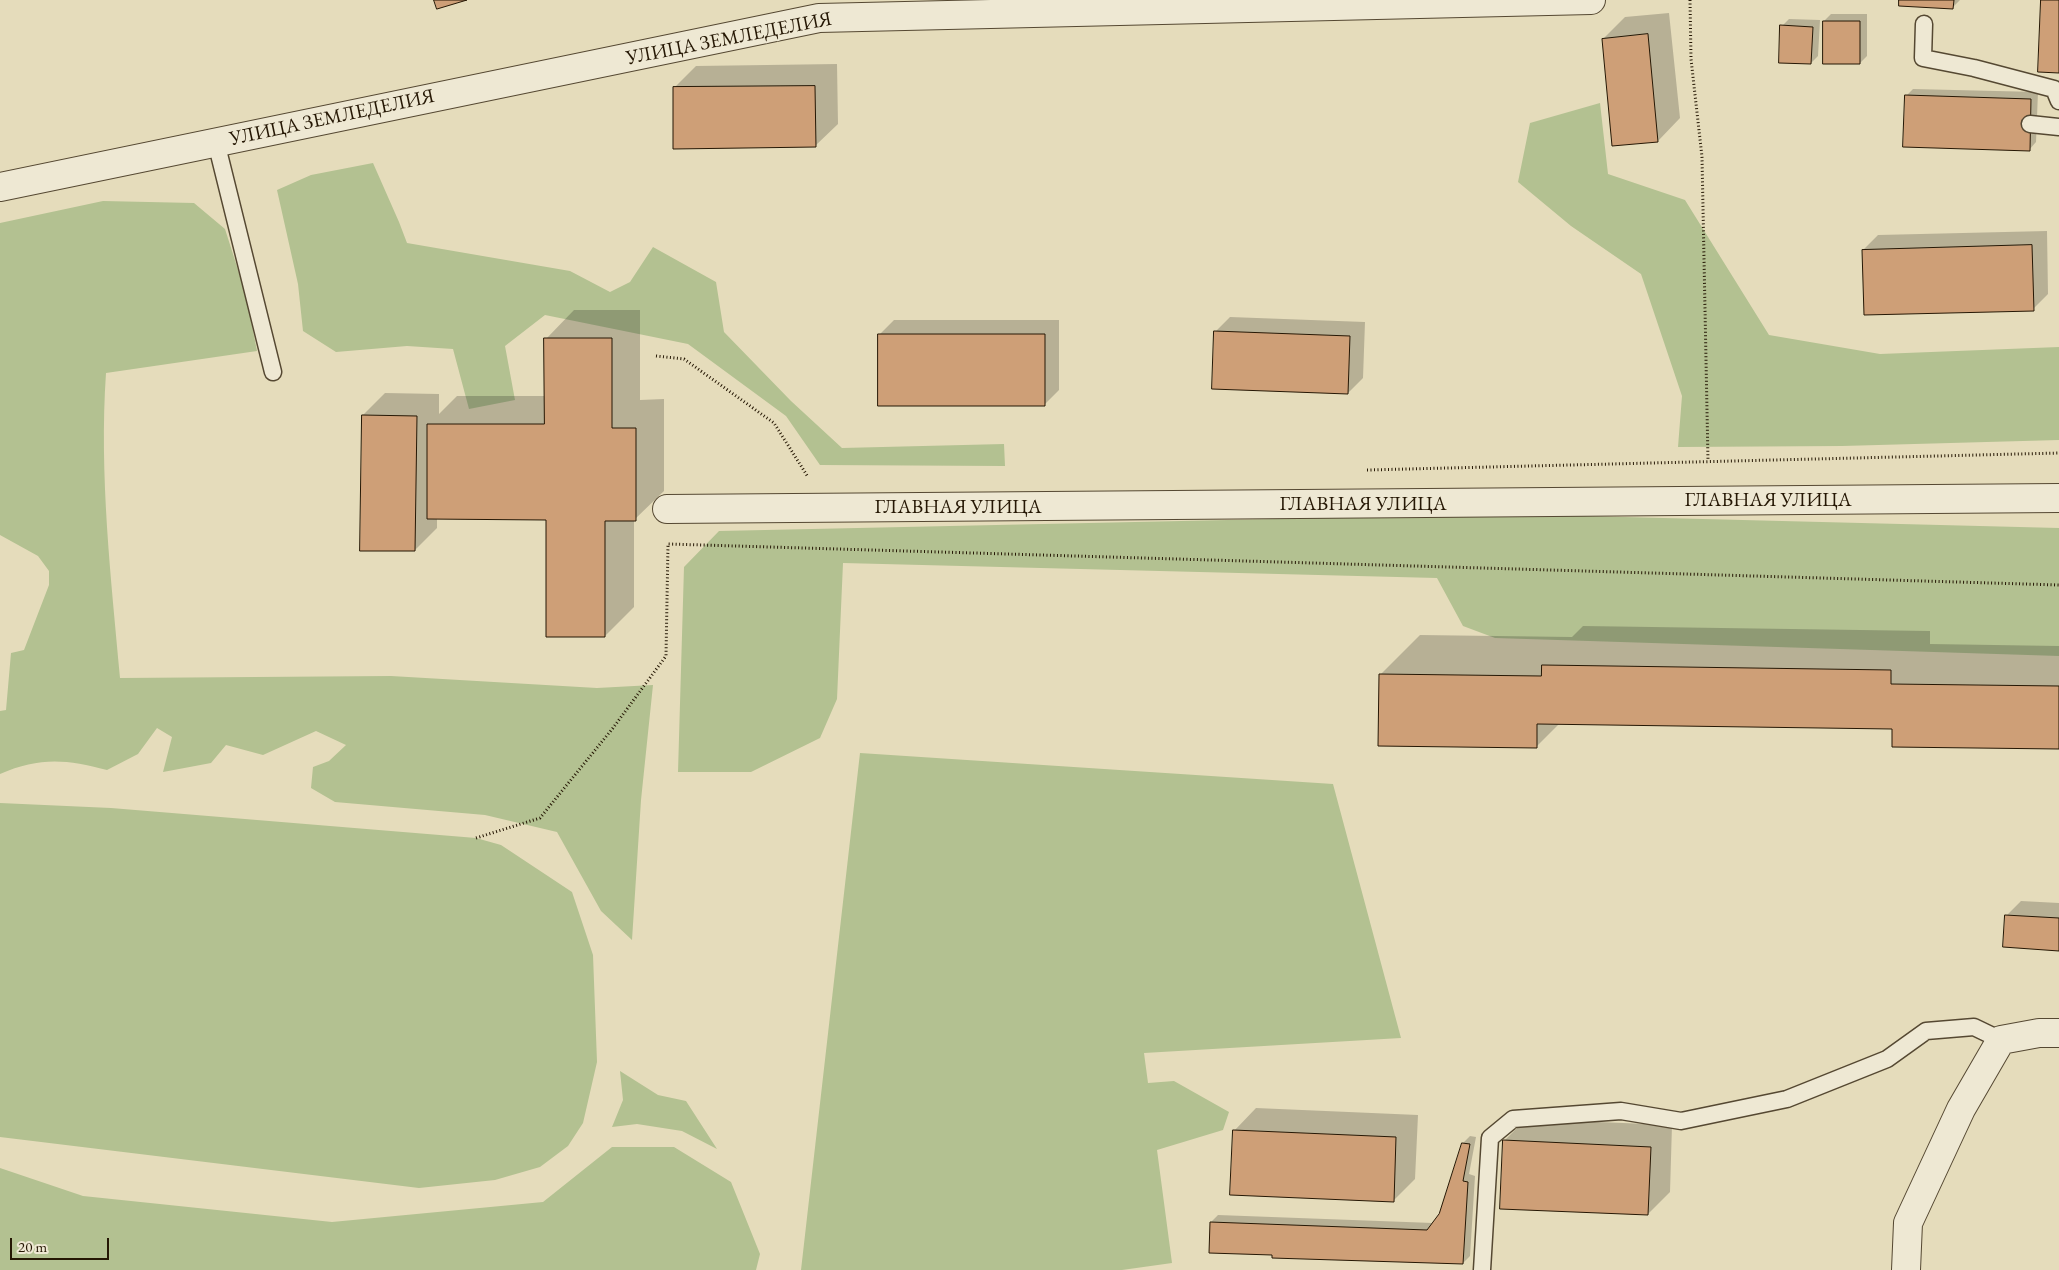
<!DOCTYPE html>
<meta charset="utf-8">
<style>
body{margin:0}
#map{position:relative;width:2059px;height:1270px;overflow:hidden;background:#e5dcbb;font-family:"EB Garamond",serif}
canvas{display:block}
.scale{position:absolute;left:10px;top:1238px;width:99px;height:22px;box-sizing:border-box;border:2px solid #251704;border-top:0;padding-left:6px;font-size:15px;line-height:18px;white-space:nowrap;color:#251704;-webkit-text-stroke:4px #eee8d3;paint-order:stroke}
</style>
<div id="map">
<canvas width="2059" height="1270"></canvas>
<div class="scale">20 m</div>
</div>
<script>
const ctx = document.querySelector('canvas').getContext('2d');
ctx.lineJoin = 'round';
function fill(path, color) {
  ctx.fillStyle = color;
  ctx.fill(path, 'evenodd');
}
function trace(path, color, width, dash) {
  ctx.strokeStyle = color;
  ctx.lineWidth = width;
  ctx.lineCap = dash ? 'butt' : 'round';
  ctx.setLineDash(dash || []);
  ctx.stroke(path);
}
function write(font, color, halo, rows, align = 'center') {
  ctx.font = font + ' "EB Garamond",serif';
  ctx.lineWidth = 4;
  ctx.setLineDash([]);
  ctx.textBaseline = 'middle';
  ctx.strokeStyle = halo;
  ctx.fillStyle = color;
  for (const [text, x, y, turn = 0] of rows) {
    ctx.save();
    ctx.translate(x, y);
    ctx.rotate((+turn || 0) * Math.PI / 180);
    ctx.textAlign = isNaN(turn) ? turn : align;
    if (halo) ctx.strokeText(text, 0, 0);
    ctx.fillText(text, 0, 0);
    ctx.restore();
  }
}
fill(new Path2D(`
 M1600,103L1608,174L1685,200L1769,335L1880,354L2059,347V440L1842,446L1678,447L1682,396L1641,274L1571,226L1518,182L1530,123Z
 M373,163L399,222L407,243L570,271L610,292L630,282L653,247L716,282L724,332L791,401L842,448L1004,444L1005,466L820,465L786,416L688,344L545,315L505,346L515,400L469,409L453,349L407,346L336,352L303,331L298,284L277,190L311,175Z
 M103,201L194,203L225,229L246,295L257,351L106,373C99,475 111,577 120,678L391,676L597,688L653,685L641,800L632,940L601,911L557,832L485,815L335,802L311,788L313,767L329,761L346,745L316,731L263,755L226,745L211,763L163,772L172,737L157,728L138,754L107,770C66,759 39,757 0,774V711L6,710L11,653L24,650L49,585V571L38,556L0,535V223Z
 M1505,514L2059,528V656L1495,638L1463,626L1437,578L843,563L837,699L820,738L751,772H678L684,567L719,531Z
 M860,753L1333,784L1401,1038L1144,1053L1148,1083L1174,1081L1229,1112L1223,1130L1157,1150L1172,1263L1122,1270H801Z
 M0,803L111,808L476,838L501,845L572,892L593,955L597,1062L583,1123L568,1146L540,1167L495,1180L419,1188L0,1137Z
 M620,1071L658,1095L686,1101L717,1149L682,1131L637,1124L612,1127L623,1100Z
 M612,1147H674L731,1182L760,1254L756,1270H0V1168L83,1196L332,1222L543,1202Z`), '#b3c191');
fill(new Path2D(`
 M1900,0H1960L1953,7Z
 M1669,13L1680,118L1658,141L1603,39L1625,17Z
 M1831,14H1867V56L1860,63L1824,21Z
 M1789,19L1820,20L1818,56L1811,63L1782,26Z
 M837,64L838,124L815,146L674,88L696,66Z
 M1913,89L2038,92L2036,142L2029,150L1906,96Z
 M2047,231L2048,294L2033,309L1863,250L1878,235Z
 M574,310H640V400L664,399V491L634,520V607L605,636L547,518H437V528L415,550L363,415L385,393L439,394V414L457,396H546V339Z
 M1230,317L1365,322L1363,378L1348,393L1215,332Z
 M894,320H1059V390L1044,405L879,335Z
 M1583,626L1930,631V644L2059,646V748L1893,728L1560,723L1536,747L1380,675L1420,635L1572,637Z
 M2021,901L2059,903V949L2006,916Z
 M1256,1108L1418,1115L1415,1179L1393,1201L1234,1131Z
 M1526,1119L1672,1125L1670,1192L1648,1214L1504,1141Z
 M1470,1136L1476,1137L1469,1174L1475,1176L1470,1256L1463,1263L1273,1254L1211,1222L1218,1215L1433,1223L1440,1214L1463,1143Z`), '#0003');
const building = new Path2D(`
 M434,0H467L437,9Z
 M1899,0H1954L1953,9L1899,6Z
 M2041,0H2059V73L2038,72Z
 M1823,21H1860V64H1823Z
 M1780,25L1813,27L1811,64L1779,63Z
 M1648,34L1658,142L1612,146L1602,39Z
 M815,86L816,147L673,149V87Z
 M1905,95L2031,99L2030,151L1903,147Z
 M2032,245L2034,311L1864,315L1862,250Z
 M1214,331L1350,336L1348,394L1212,389Z
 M878,334H1045V406H878Z
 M544,338H612V428H636V521H605V637H546V520L427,519V424H544Z
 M362,415L417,416L415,551H360Z
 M1542,665L1891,670V684L2059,686V749L1892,747V729L1537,724V748L1378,746L1379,674L1541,676Z
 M2005,915L2059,918V951L2003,947Z
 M1233,1130L1396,1137L1394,1202L1230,1195Z
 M1503,1140L1651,1147L1648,1215L1500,1209Z
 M1462,1143L1470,1144L1463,1181L1468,1182L1463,1264L1272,1258V1255L1209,1253L1210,1222L1427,1230L1439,1214Z`);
fill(building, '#ce9f77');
trace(building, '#251704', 1);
const service = new Path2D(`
 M1924,24L1923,58L1974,68L2054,89L2059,101
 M2030,124L2059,127
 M216,142L273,372
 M1482,1270L1490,1138L1513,1119L1621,1111L1681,1121L1787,1099L1887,1059L1926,1031L1974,1027L2001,1040`);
const minor = new Path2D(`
 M0,187L819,18L1591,0
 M667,509L2059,498`);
const tertiary = new Path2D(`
 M1906,1270L1908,1223L1961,1109L2001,1040L2039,1033H2059`);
trace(service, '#554832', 19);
trace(minor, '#554832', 30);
trace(tertiary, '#554832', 30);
trace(new Path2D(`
 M1690,0L1691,59L1702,157L1708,461
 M656,356L684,359L774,423L808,477
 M1367,470L2059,453
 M476,838L540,818L613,728L666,656L668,544L2059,585`), '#251704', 3, [1, 2.5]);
trace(service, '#eee8d3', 16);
trace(minor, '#eee8d3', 28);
trace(tertiary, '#eee8d3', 28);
write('20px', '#251704', '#eee8d3', [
 ["УЛИЦА ЗЕМЛЕДЕЛИЯ",729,39,-11],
 ["УЛИЦА ЗЕМЛЕДЕЛИЯ",332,118,-12],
 ["ГЛАВНАЯ УЛИЦА",1768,501],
 ["ГЛАВНАЯ УЛИЦА",1363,505],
 ["ГЛАВНАЯ УЛИЦА",958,508]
]);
</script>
